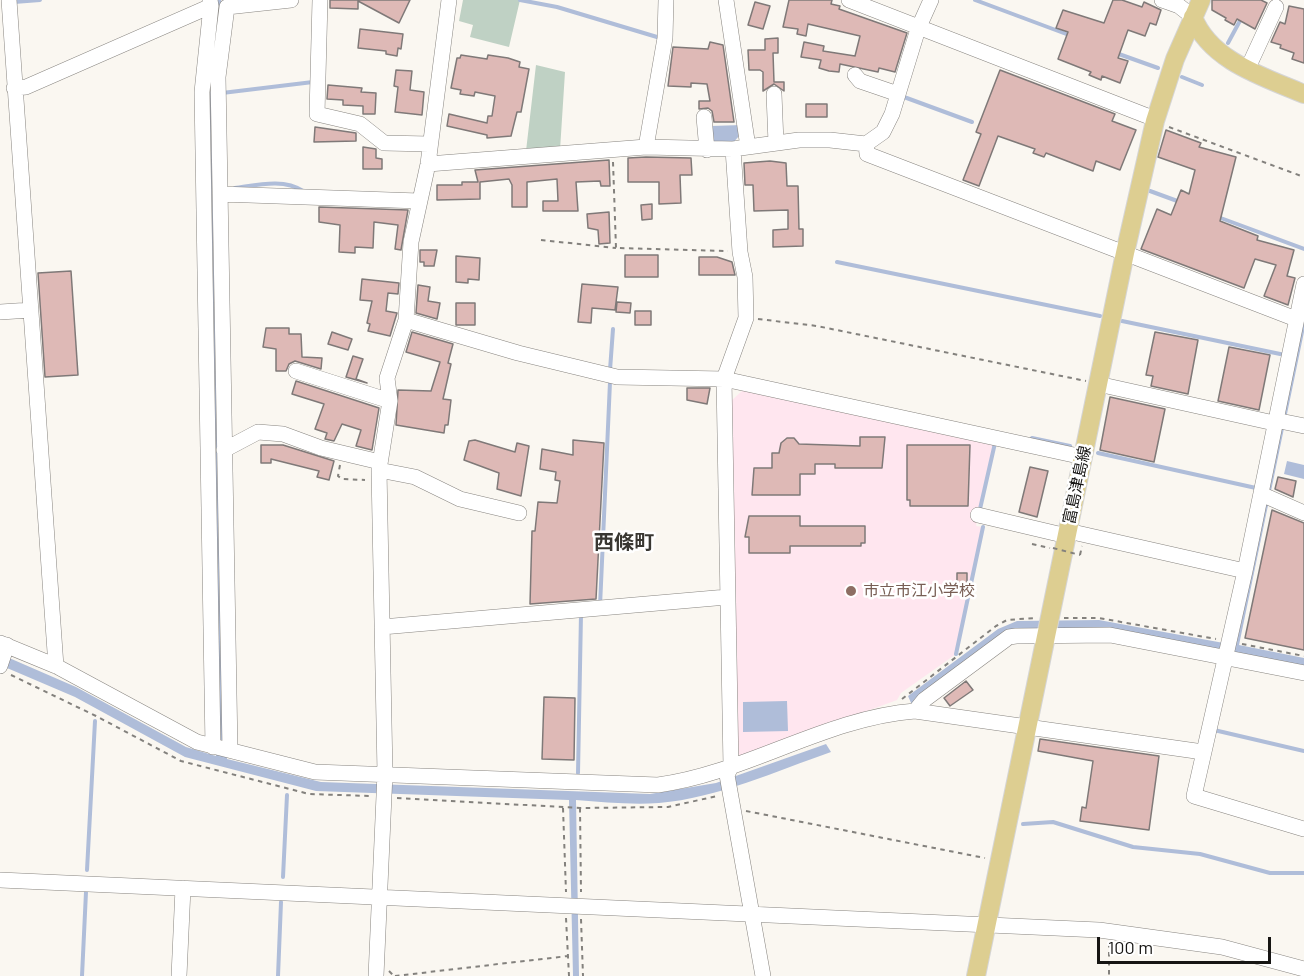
<!DOCTYPE html>
<meta charset="utf-8">
<style>
body{margin:0}
#map{position:relative;width:1304px;height:976px;overflow:hidden;background:#faf7f1;font-family:Barlow,sans-serif}
canvas{display:block}
.scale{position:absolute;left:1097px;top:937px;width:174px;height:27px;box-sizing:border-box;border:3px solid #161513;border-top:0;padding-left:8px;font-size:18px;line-height:21px;white-space:nowrap;color:#161513;-webkit-text-stroke:4px #fff;paint-order:stroke}
</style>
<div id="map">
<canvas width="1304" height="976"></canvas>
<div class="scale">100 m</div>
</div>
<script>
const ctx = document.querySelector('canvas').getContext('2d');
ctx.lineJoin = 'round';
function fill(path, color) {
  ctx.fillStyle = color;
  ctx.fill(path, 'evenodd');
}
function trace(path, color, width, dash) {
  ctx.strokeStyle = color;
  ctx.lineWidth = width;
  ctx.lineCap = dash ? 'butt' : 'round';
  ctx.setLineDash(dash || []);
  ctx.stroke(path);
}
function write(font, color, halo, rows, align = 'center') {
  ctx.font = font + ' Barlow,"Noto Sans JP",sans-serif';
  ctx.lineWidth = 5;
  ctx.setLineDash([]);
  ctx.textBaseline = 'middle';
  ctx.strokeStyle = halo;
  ctx.fillStyle = color;
  for (const [text, x, y, turn = 0] of rows) {
    ctx.save();
    ctx.translate(x, y);
    ctx.rotate((+turn || 0) * Math.PI / 180);
    ctx.textAlign = isNaN(turn) ? turn : align;
    if (halo) ctx.strokeText(text, 0, 0);
    ctx.fillText(text, 0, 0);
    ctx.restore();
  }
}
fill(new Path2D(`
 M743,390L995,443L976,526L983,527L956,654L901,693L897,700L742,757L736,752L730,402Z`), '#ffe6ef');
fill(new Path2D(`
 M463,0H520L509,47L470,37L473,25L459,21Z
 M536,65L565,72L560,150L526,151Z`), '#bfd1c4');
fill(new Path2D(`
 M215,0H221L224,9L227,759L321,782L650,794L716,783L826,744L831,752C776,771 718,798 659,803C631,805 603,802 576,800L579,976H573L569,800L316,791L185,757L75,697L0,665V654L76,687L186,747L216,756L206,77Z
 M742,125L739,136L732,144H716L713,140L711,126Z
 M1304,303V332L1239,645L1304,658V669L1110,631L1018,632L912,705L908,696L998,629L1017,621L1099,620L1229,644Z
 M1287,461L1304,465V479L1284,474Z
 M787,701L788,731L743,732V702Z`), '#afbdd9');
trace(new Path2D(`
 M520,0L557,7L657,37
 M975,0L1069,35
 M14,2L40,0
 M1228,43L1242,17
 M1116,53L1158,68
 M1182,77L1202,85
 M222,93L313,82
 M904,97L972,122
 M235,188C257,185 284,178 303,191
 M1150,191L1180,202
 M1218,217L1304,249
 M837,262L1100,316
 M1122,321L1285,355
 M610,370L613,329
 M1032,438L1070,446
 M1098,453L1256,488
 M980,509L995,443
 M600,606L610,382
 M956,654L983,527
 M1214,730L1304,751
 M578,773L581,614
 M1023,824L1053,822L1133,847L1200,854L1270,873H1304
 M87,870L95,721
 M283,877L287,795
 M82,976L86,892
 M278,976L281,902`), '#afbdd9', 4);
const building = new Path2D(`
 M330,0H410L399,23L358,1V9L330,8Z
 M789,0H832L831,4L840,6L839,9L907,33L895,72L879,68L878,72L840,64L839,72L829,71L819,68L821,60L801,57L804,42L824,46L823,51L855,56L860,36L808,24L806,36L797,34L798,29L783,27Z
 M1113,0H1122L1142,7L1144,2L1161,10L1156,25L1150,23L1145,36L1128,30L1118,58L1128,61L1120,83L1102,76L1101,80L1089,75L1091,72L1058,59L1068,32L1056,28L1063,10L1104,23Z
 M1212,0H1261L1267,3L1255,29L1237,19L1234,25L1225,20L1226,18L1212,10Z
 M755,2L770,6L763,29L748,25Z
 M1289,6L1304,9V63L1292,59L1294,53L1280,48L1281,45L1271,42L1280,22L1285,24Z
 M360,29L403,34L401,49L398,48L397,56L386,54V51L358,48Z
 M778,38V53H773L774,82H784V91L774,84L763,91V72L760,70H749L748,50H765V39Z
 M710,42L723,45L734,122H714L712,111L708,108L699,109V101H710L707,84L691,83V87L668,86L673,47L708,49Z
 M461,55L487,59L488,55L508,58L520,62L519,67L529,69L521,112H517L511,136L487,138V135L447,126L449,114L487,123L488,116H492L495,96L475,92L474,96L460,94L461,90L451,88L457,58H460Z
 M396,70L412,71L410,90L424,92L422,115L395,112L398,87L394,86Z
 M1000,70L1115,114L1112,121L1136,130L1120,170L1096,161L1093,171L1046,153L1044,157L1033,153L1035,149L998,136L979,186L963,180L981,134L976,132Z
 M328,85L362,88L361,92L376,93L375,114H363V106L343,105V100L327,99Z
 M806,104H827V117H806Z
 M315,127L356,133V141L314,142Z
 M1166,130L1201,143L1199,147L1236,157L1220,221L1258,236L1257,240L1294,250L1287,276L1295,278L1288,305L1264,296L1276,265L1255,259L1244,288L1141,249L1157,209L1171,215L1181,190L1189,194L1195,170L1158,157Z
 M363,147L376,149V158L382,159V169H363Z
 M646,157L691,158L692,175H680L681,203L659,204V182H628V158Z
 M609,160L610,186H601L600,181L576,182L578,211H543V201H558L557,179L527,182V207H512V185L509,179L480,182V199L437,200V185H462V182H478L475,170Z
 M770,161L786,163L787,186H798L799,229H803V246L773,247V230L788,229V210L754,211L753,185H745L744,163Z
 M652,204V219L642,220L641,205Z
 M319,207L408,210L401,250L395,249L398,225L374,222L373,248L355,247V253L339,252L340,225L319,222Z
 M609,212L610,243L599,244L598,230L588,228L587,214Z
 M420,250H437L434,266H424V262H420Z
 M625,255H658V277H625Z
 M456,256L480,258L479,280L468,279V283L456,282Z
 M699,257H717L732,262L735,275H699Z
 M71,271L78,375L45,377L38,273Z
 M362,279L399,283L398,294L388,293L386,311L397,313L390,336L368,331L370,324L367,323L372,301L360,300Z
 M582,284L618,287L615,310L592,308L591,323L578,322Z
 M418,285L430,287L428,301L440,303L437,319L416,313Z
 M617,302L631,303L630,313L616,312Z
 M456,303H475V325H456Z
 M635,311H651V325H635Z
 M266,328H289V334H301L302,357L322,358L321,369L295,361L289,364L286,371H276V349L263,347Z
 M332,332L352,339L348,350L328,344Z
 M412,332L453,344L448,363L451,364L443,399L451,400L448,425H445L444,433L396,425L398,390L431,391L440,362L406,352Z
 M1155,332L1198,340L1188,394L1151,386L1153,376L1146,375Z
 M1229,347L1270,355L1259,410L1218,401Z
 M353,356L363,359L356,379L367,383L346,377Z
 M296,381L379,408L372,450L356,446L361,430L342,424L334,441L325,439L327,433L315,429L324,404L292,394Z
 M687,388H710L707,404L687,400Z
 M1110,397L1165,409L1154,462L1100,450Z
 M860,437H885L882,468H835V464H815V474H800V495H752L754,468H772V453H779L781,443L787,438H794L799,444L860,446Z
 M475,440L515,452L517,443L529,446L521,496L497,489L499,473L464,460L469,441Z
 M573,440L604,443L596,599L530,604L532,531H535L538,502L557,503L560,481L555,480L556,472L540,469L542,449L573,455Z
 M261,445H283L334,461L329,480L317,477L319,471L271,459V463H261Z
 M907,445H970L968,506H910V500H907Z
 M1030,467L1048,471L1037,517L1019,512Z
 M1278,477L1296,481L1293,497L1275,489Z
 M1272,510L1304,523V650L1245,638Z
 M749,516H800V526H865V543H861V546H790V553H749V537H745Z
 M957,573H967V585H957Z
 M966,681L973,690L950,706L944,698Z
 M544,697L575,698L574,760L542,759Z
 M1040,739L1159,756L1149,830L1080,821L1082,807L1086,808L1093,761L1038,751Z`);
fill(building, '#deb9b6');
trace(building, '#7f7978', 1.5);
const minor = new Path2D(`
 M9,0L56,666
 M320,0L317,114L360,124L384,143L429,144
 M726,0L748,147
 M849,0L1155,119
 M1162,0L1179,6L1193,17
 M211,6L202,92L213,747
 M1247,70L1276,7
 M855,75L860,81L898,94
 M14,88L26,87L211,6L210,0
 M774,94L776,143
 M704,117L707,150
 M866,144L867,154L1296,319
 M646,147L665,38L666,0
 M733,149L740,252L745,277L746,318L724,379L731,767L727,775L763,976
 M428,164L646,147L733,149L799,140H830L866,144L883,132L892,114L918,29L931,0
 M220,194L419,201
 M1304,284L1245,571L1194,796L1304,829
 M0,312L31,310
 M406,320L518,353L617,377L724,379L1083,457
 M296,371L390,401
 M1098,384L1274,423
 M1275,420L1304,426
 M224,450L258,432L283,434L321,448L380,462
 M379,470L415,477L460,499L519,513
 M1261,494L1304,513
 M978,515L1067,536
 M1068,531L1245,571
 M382,627L727,597
 M0,643L56,666L197,742L315,772L658,785C747,773 825,718 915,711L1203,752
 M0,666L7,645
 M915,711L924,700L1009,637L1016,636L1110,635L1304,673
 M230,750L218,77L227,7L291,0
 M0,880L1099,930L1222,947L1304,969
 M179,976L183,888
 M376,976L385,773L379,470L390,401L387,378L406,320L411,242L428,164L449,0`);
const major = new Path2D(`
 M1193,17C1210,61 1264,77 1304,94
 M976,976L1125,253L1155,121L1175,59L1201,0`);
trace(minor, '#888580', 16);
trace(major, '#d5d5d5', 20);
trace(new Path2D(`
 M1169,127L1304,177
 M613,162L616,248L728,251
 M541,240L616,248
 M758,319L817,326L1086,381
 M340,465L338,476L342,479L365,480
 M1032,544L1050,548
 M1080,555L1082,546
 M1064,618H1099L1216,639
 M1242,644L1304,656
 M11,675L96,716L181,761L309,794L370,796
 M902,699L996,626L1007,620L1035,618
 M397,798L580,808L668,807L717,796
 M563,808L566,892
 M580,808L581,892
 M746,811L985,858
 M566,918L569,976
 M581,919L583,976
 M1109,943V976
 M389,971L394,976
 M395,976L568,956`), '#83817d', 2, [4.5, 4.5]);
trace(minor, '#fff', 15);
trace(major, '#ddce91', 18);
trace(new Path2D(`
 M1053,548L1080,555`), '#83817d', 2, [4.5, 4.5]);
for (const [x, y, r, color] of [
 [851,591,6,"#8d6e63"]
]) {
  const dot = new Path2D();
  dot.arc(x, y, r, 0, 2 * Math.PI);
  ctx.fillStyle = color;
  ctx.fill(dot);
  trace(dot, '#fff', 2);
}
write('16px', '#161513', '#fff', [
 ["富島津島線",1077,485,-78]
]);
write('16px', '#785e54', '#fff', [
 ["市立市江小学校",863,591]
], 'left');
write('bold 20px', '#393732', '#fff', [
 ["西條町",624,542]
]);
</script>
